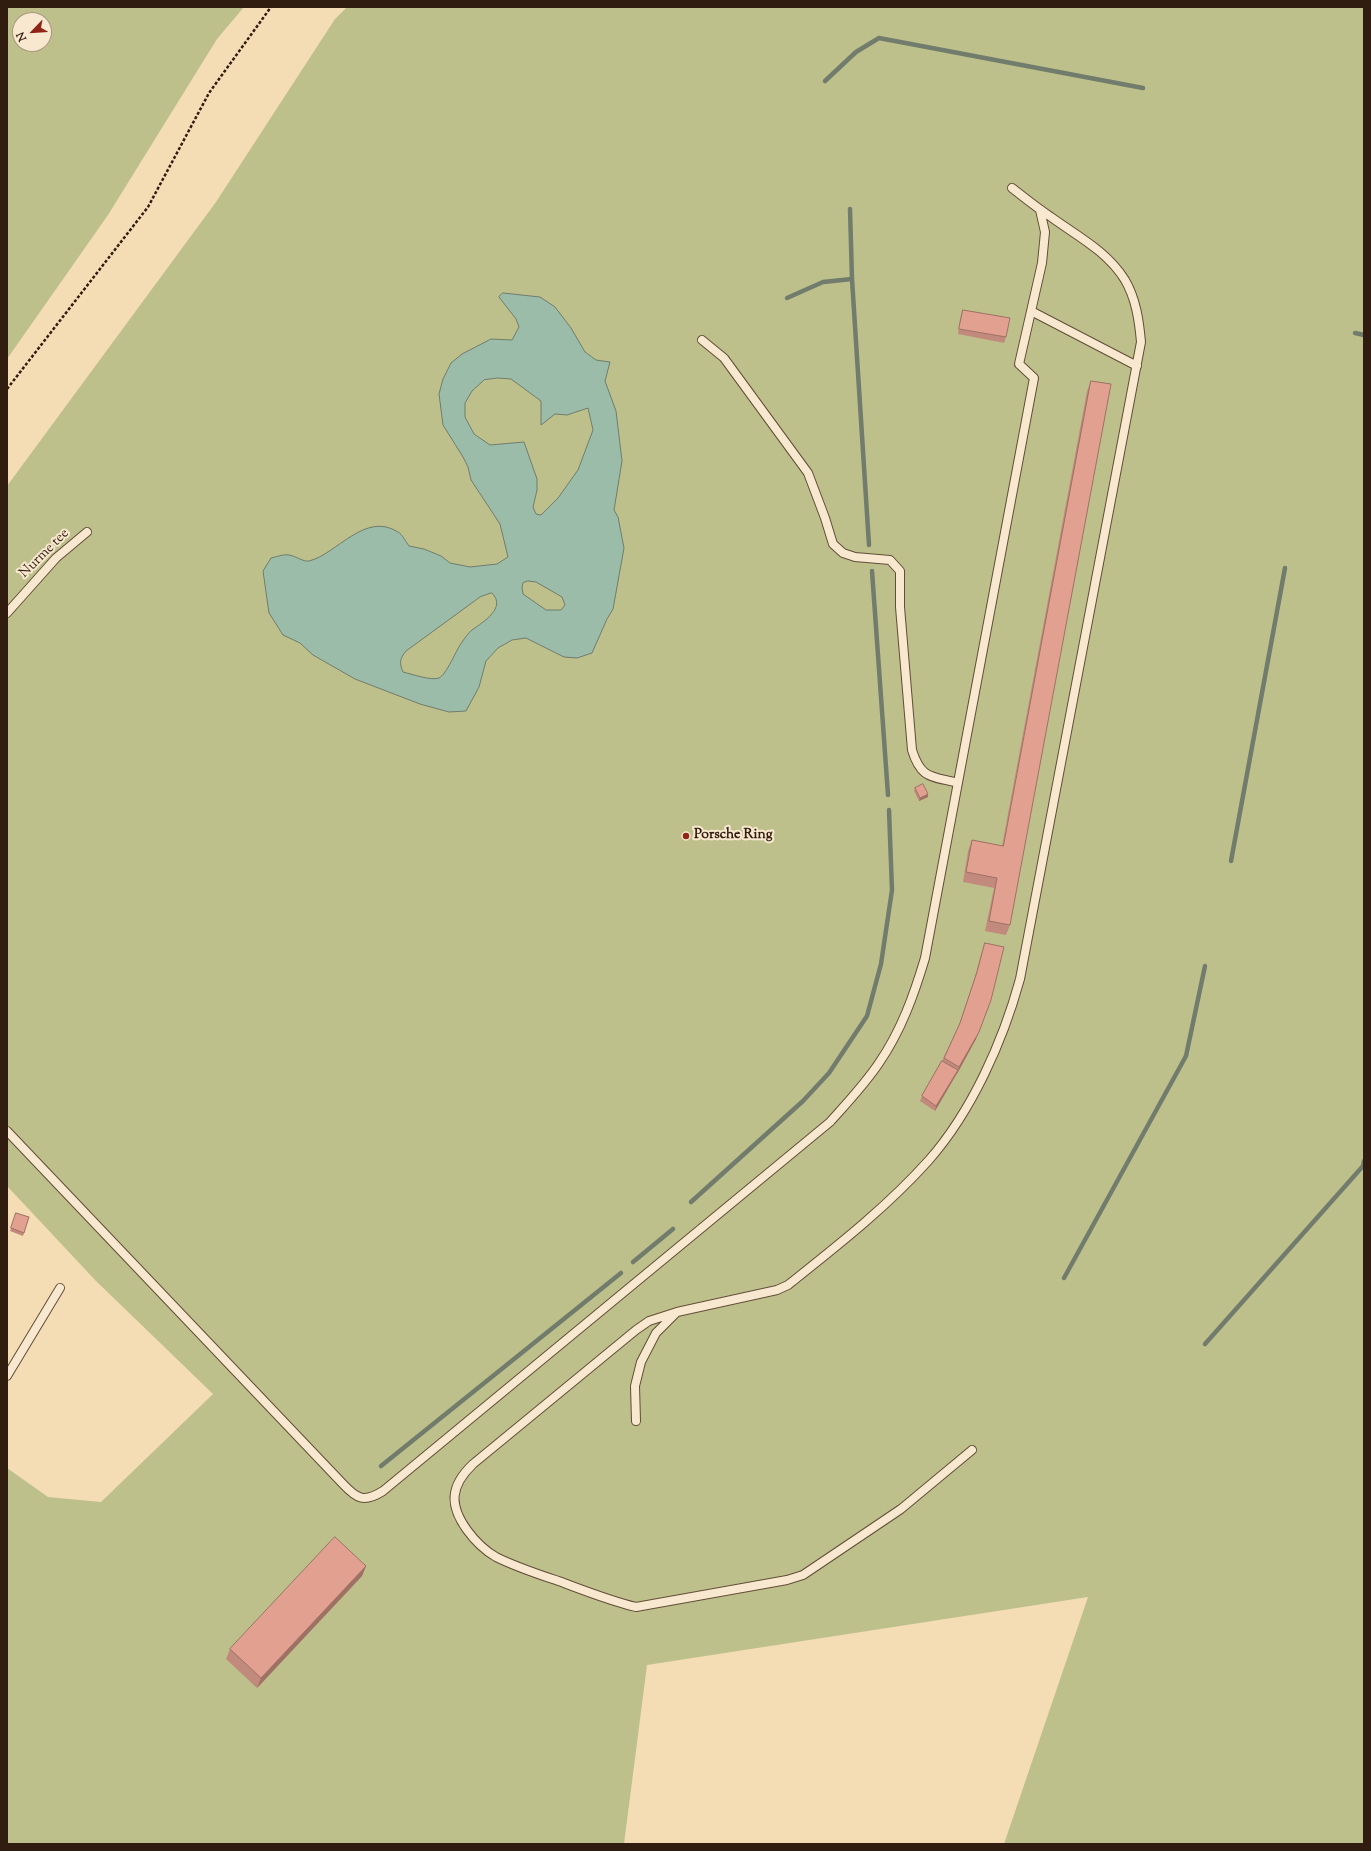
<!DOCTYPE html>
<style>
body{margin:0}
#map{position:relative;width:1371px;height:1851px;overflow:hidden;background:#f4dcb5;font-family:"Sorts Mill Goudy",serif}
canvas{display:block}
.frame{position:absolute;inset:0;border:8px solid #311d0f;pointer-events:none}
.north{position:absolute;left:12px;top:12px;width:40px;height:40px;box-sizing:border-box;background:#f8e8cf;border:1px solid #a89782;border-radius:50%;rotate:245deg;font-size:11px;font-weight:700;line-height:16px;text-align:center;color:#311d0f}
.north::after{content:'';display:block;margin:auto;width:14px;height:18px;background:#8f2418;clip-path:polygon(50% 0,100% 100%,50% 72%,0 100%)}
</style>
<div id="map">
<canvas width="1371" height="1851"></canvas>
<div class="frame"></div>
<div class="north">N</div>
</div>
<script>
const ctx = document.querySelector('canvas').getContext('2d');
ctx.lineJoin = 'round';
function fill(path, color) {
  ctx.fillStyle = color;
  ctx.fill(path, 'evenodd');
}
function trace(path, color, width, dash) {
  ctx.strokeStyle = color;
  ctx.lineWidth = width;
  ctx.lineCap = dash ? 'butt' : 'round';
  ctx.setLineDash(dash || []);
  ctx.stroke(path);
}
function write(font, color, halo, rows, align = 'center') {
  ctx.font = font + ' "Sorts Mill Goudy",serif';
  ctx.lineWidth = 4;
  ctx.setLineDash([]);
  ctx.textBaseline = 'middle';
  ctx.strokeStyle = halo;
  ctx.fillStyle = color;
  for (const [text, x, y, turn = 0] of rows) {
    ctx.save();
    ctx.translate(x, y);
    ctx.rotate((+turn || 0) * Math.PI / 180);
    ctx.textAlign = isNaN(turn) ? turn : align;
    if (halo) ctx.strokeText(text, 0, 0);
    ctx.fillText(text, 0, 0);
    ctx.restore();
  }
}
fill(new Path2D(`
 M7,7H244L217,39L108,215L7,359ZM20,20H44V44H20Z
 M347,7H1364V1844H1004L1088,1597L647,1665L624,1844H7V1468L48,1497L101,1502L213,1394L96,1281L7,1186V486L216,202L335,19Z`), '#bec08c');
const water = new Path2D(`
 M503,293L540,297L555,307L571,328L585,352L596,360L610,362L605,381L616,411L622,461L614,510L618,517L624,548L613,609L607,619L592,653L577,658L564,657L526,638L512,640L498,648L486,661L479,687L466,711L449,712L420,704L355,679L313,655L300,643L283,635L269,613L263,571L271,558C276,557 284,554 289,555C296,556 303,562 309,561C337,554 365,511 398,532C402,534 406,542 409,546L424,549L441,556L450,563L470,567L497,564L508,557L500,524L471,480L468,467L463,457L443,425L439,394L443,379L451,363L462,354L491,339L512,340L519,327L516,319L499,297ZM498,378L511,379L541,401V425L555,414L567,415L588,408L593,430L578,470L558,498L541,515L536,514L533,507L537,490V479L524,442L490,445L474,434L465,417V403L472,391L484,380ZM528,581L536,582L562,597L565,605L561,610H546L523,594L522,587L523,583ZM492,593C507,608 483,622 472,630C468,633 465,638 462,642C456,650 447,674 439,678C432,681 411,674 403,672C399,663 400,658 406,651L480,597Z`);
fill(water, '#9cbcaa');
trace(water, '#717c6c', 1);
trace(new Path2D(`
 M825,81L856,52L879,38L1143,88
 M850,209L852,279L869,545
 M787,298L823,282L852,279
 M1355,333L1364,335
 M872,571L888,795
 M1231,861L1285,568
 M691,1202L803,1101L829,1073L867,1016L881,964L892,890L889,810
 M633,1262L673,1229
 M1064,1278L1186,1056L1205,966
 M1205,1344L1363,1166L1364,1161
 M381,1466L621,1273`), '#717c6c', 4.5);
const service = new Path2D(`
 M1031,311L1137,366
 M702,340L724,358L808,473L825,518L833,544L843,553L855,557L890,560L900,571V607L912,750C921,779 931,776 958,783
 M7,613L56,558L87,532
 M7,1131L343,1484C357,1499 364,1503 383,1491L830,1122C847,1103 865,1084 879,1063C901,1031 914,995 925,958L1034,378L1019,364L1042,263L1045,232L1040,210
 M7,1376L60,1288
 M636,1421L635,1386L641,1362L656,1333L675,1314
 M972,1450L901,1509L803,1575L787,1580L636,1607C611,1601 588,1592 564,1583C541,1575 518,1568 496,1557C484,1550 475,1541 467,1530C449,1505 450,1486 473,1464L636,1330L649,1321L677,1312L777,1290L788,1285C837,1246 887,1207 929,1160C972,1111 1003,1041 1020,979L1141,342C1139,320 1136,299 1125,280C1107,251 1077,236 1051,217C1037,208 1025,198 1012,188`);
trace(service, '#624d38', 10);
trace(new Path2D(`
 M7,389L148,207L209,93L271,7`), '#311d0f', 2.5, [3, 2]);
trace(service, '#f8e8cf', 8);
fill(new Path2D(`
 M963,310L1006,337L1004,343L958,334L961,315Z
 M1091,381L1010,925L1006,935L985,931L994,888L963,882L968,851L972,840L1002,846L1087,391Z
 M915,788L928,794V797L919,801L914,791Z
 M985,943L976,1039L958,1072L956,1075L935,1111L920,1101L922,1096L942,1061L959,1025L974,980L982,951Z
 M16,1213L29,1217L23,1236L10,1231Z
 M366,1566L362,1576L257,1688L226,1659L230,1649Z`), '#c28a7c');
fill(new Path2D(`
 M928,794V797L919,801L920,798Z
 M991,1000L976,1039L958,1072L956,1075L935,1111L936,1106L957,1072L959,1067Z
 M366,1566L362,1576L257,1688L261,1678Z`), '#9e7165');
const building = new Path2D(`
 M963,310L1010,318L1006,337L959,329Z
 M1091,381L1111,384L1010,925L989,921L997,878L966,872L972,840L1003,846Z
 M923,784L928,794L920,798L915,788Z
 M985,943L1004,947L991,1000L979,1032L959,1067L944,1058L960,1023L977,972Z
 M942,1061L958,1070L936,1106L922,1096Z
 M16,1213L29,1217L24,1233L11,1228Z
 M335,1537L366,1566L261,1678L230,1649Z`);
fill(building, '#e2a190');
trace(building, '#9e7165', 1);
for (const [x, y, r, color] of [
 [686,836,4,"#8f2418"]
]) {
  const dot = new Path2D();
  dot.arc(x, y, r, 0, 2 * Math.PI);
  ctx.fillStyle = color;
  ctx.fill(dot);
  trace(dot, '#f8e8cf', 1.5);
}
write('14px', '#311d0f', '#f8e8cf', [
 ["Nurme tee",45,554,-45]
]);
write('bold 14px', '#311d0f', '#f8e8cf', [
 ["Porsche Ring",694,836]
], 'left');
</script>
